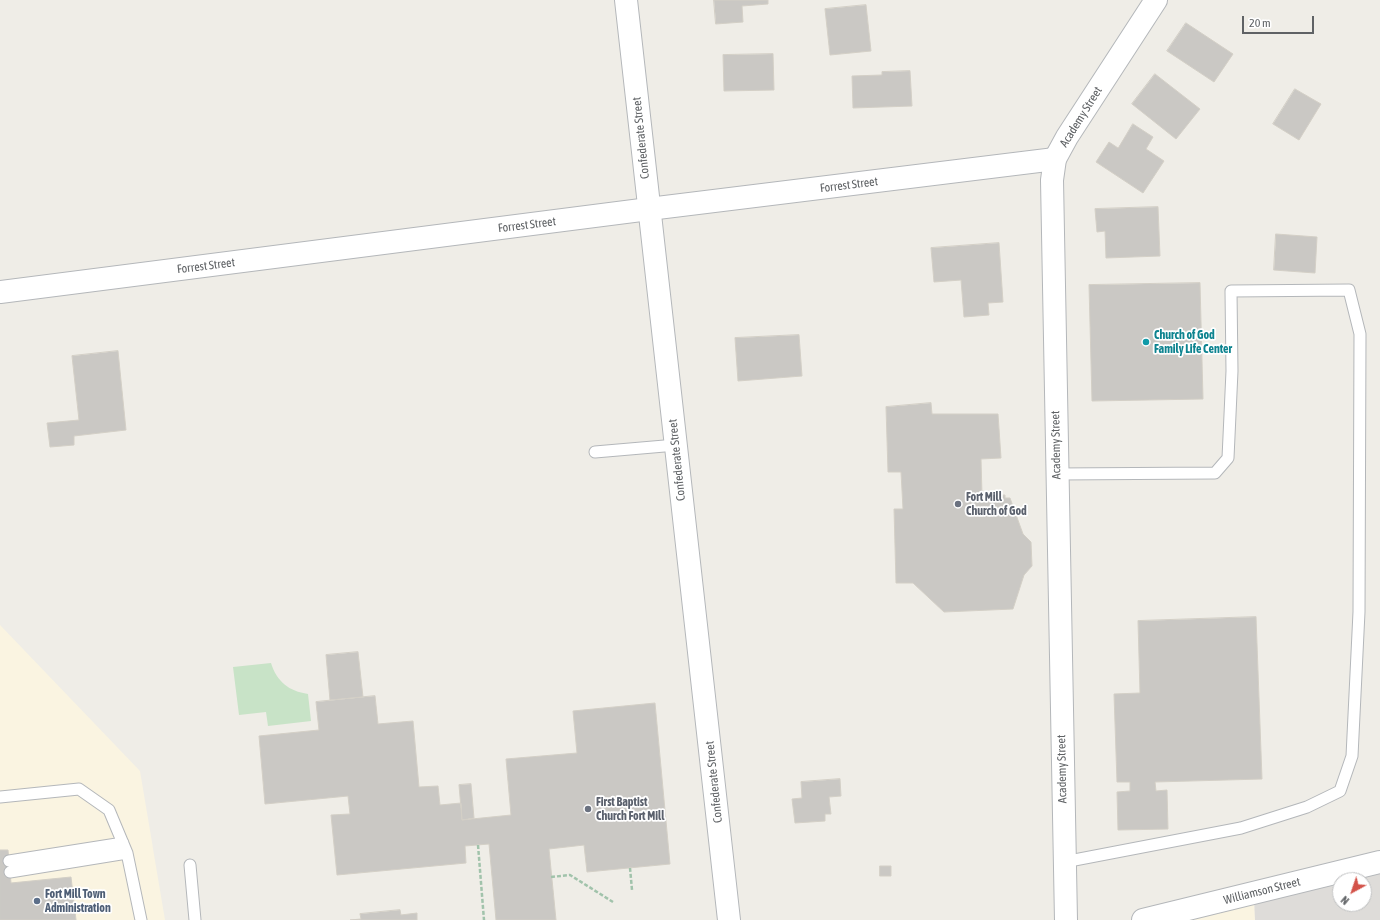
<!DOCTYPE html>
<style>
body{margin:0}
#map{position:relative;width:1380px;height:920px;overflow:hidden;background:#efede7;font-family:"Asap Condensed",sans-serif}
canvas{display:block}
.north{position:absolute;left:1332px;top:872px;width:40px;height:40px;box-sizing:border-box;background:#fff;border:1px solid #bfc0c1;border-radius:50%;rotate:220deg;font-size:11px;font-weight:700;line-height:16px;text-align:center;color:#5f6265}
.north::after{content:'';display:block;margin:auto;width:14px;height:18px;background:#d35249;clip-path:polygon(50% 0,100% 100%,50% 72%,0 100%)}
.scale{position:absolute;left:1242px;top:16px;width:72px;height:18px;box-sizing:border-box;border:2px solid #5f6265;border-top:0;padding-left:5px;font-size:12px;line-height:14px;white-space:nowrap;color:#5f6265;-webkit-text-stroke:3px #fff;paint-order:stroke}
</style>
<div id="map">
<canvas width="1380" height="920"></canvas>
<div class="north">N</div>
<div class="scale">20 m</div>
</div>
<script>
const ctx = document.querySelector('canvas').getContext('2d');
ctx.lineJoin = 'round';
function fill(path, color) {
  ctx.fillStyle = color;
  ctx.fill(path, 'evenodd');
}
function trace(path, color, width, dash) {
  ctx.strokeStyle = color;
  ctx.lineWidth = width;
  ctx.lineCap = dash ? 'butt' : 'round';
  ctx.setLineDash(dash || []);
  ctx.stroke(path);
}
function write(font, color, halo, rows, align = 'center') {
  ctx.font = font + ' "Asap Condensed",sans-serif';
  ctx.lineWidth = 3.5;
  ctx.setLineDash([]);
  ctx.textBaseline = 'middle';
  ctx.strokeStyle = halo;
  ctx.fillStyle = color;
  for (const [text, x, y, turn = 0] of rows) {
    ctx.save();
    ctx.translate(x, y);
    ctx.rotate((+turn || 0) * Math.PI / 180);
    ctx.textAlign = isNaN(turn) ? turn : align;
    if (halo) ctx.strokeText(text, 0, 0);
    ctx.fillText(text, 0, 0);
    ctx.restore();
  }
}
fill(new Path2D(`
 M0,625L140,771L165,920H0Z
 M1254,895L1255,920H1152Z`), '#faf4e1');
fill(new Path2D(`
 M1380,864V920H1255L1254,895ZM1340,880H1364V904H1340Z`), '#dedcd9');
fill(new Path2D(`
 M271,663C277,682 289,691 308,694L311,721L268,726L266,712L239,715L233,667Z`), '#c8e3c7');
const building = new Path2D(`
 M714,0H768V4L742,6L743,22L716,24Z
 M866,5L871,51L830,55L825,9Z
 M1186,23L1233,54L1214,82L1167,51Z
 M773,54L774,90L724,91L723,55Z
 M910,71L912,106L853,108L852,76L882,75V72Z
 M1155,74L1200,109L1176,139L1132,104Z
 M1295,89L1321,104L1299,140L1273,124Z
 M1133,124L1153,137L1146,149L1164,161L1143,193L1096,162L1109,142L1118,148Z
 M1158,207L1160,256L1106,258L1105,231L1097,232L1095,209Z
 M1276,234L1317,237L1315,273L1274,270Z
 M999,243L1003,302L988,303L989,315L964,317L961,280L934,282L931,248Z
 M1200,283L1203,399L1092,401L1089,285Z
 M799,335L802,376L738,381L735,338Z
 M118,351L126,430L74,436V445L50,447L47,423L79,420L72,356Z
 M931,403L932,414H998L1001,458L981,459L982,495H1005V498H1010L1023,534L1031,542L1032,566L1024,575L1013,609L944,612L913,583H896L894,509H903L901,472H888L886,407Z
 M1256,617L1262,779L1155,782L1156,791L1167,790L1168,829L1118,830L1117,792L1130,791V782H1117L1114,694L1140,693L1138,621Z
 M358,652L363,697L330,700L326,655Z
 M375,696L378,724L413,721L419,787L438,786L440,805L461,803L462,820L511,815L506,759L577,753L573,711L655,703L670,864L587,872L584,845L549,849L556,920H496L489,844L465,846L466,863L337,875L331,815L350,814L348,796L265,804L259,736L319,730L316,702Z
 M840,779L841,796L829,797L831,814H825V821L795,823L792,799L802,798L801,782Z
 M471,784L474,818L462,820L459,785Z
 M0,850H8L11,883L71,877L76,920H0Z
 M880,866H891V876H880Z
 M400,910L401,915L417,913V920H350L361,919L360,914Z`);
fill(building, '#cac8c4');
trace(building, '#d3cfc6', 1);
const service = new Path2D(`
 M595,452L676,445
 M1057,474L1215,473L1228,458L1232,371L1231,291L1349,290L1360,334L1359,612L1352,756L1340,791L1307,807L1241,828L1064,862
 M0,797L79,789L109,810L127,853L141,920
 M9,861L123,843
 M190,865L195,920
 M10,872L127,853`);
const minor = new Path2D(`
 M0,292L649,209L1055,159`);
const tertiary = new Path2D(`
 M626,0L729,920
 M1066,920L1052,180L1055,159L1067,137L1156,0
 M1143,920L1380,862`);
trace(service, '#b4b7ba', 13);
trace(minor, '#b4b7ba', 24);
trace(tertiary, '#b4b7ba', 24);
trace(new Path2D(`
 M478,845L484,920
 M630,868L632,890
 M551,877L570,875L613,902`), '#a1c3ab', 2.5, [4, 2]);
trace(service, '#fff', 11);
trace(minor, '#fff', 22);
trace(tertiary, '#fff', 22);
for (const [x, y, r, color] of [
 [1146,342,4,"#0f9aa8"],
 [958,504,4,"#6b7280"],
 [588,809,4,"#6b7280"],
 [37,901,4,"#5c6f8a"]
]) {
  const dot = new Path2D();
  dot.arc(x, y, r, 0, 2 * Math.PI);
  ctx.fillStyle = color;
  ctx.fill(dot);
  trace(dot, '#fff', 1.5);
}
write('12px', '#5f6265', '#fff', [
 ["Academy Street",1081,117,-58],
 ["Confederate Street",641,138,-96],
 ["Forrest Street",849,185,-7],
 ["Forrest Street",527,225,-7],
 ["Forrest Street",206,266,-7],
 ["Academy Street",1056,445,-91],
 ["Confederate Street",677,460,-96],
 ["Academy Street",1062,769,-91],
 ["Confederate Street",714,782,-96],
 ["Williamson Street",1262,891,-14]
]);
write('bold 12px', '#0d838f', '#fff', [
 ["Church of God",1154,335],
 ["Family Life Center",1154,349]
], 'left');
write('bold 12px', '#5b616d', '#fff', [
 ["Fort Mill",966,497],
 ["Church of God",966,511],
 ["First Baptist",596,802],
 ["Church Fort Mill",596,816]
], 'left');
write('bold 12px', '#4e5e75', '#fff', [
 ["Fort Mill Town",45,894],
 ["Administration",45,908]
], 'left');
</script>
